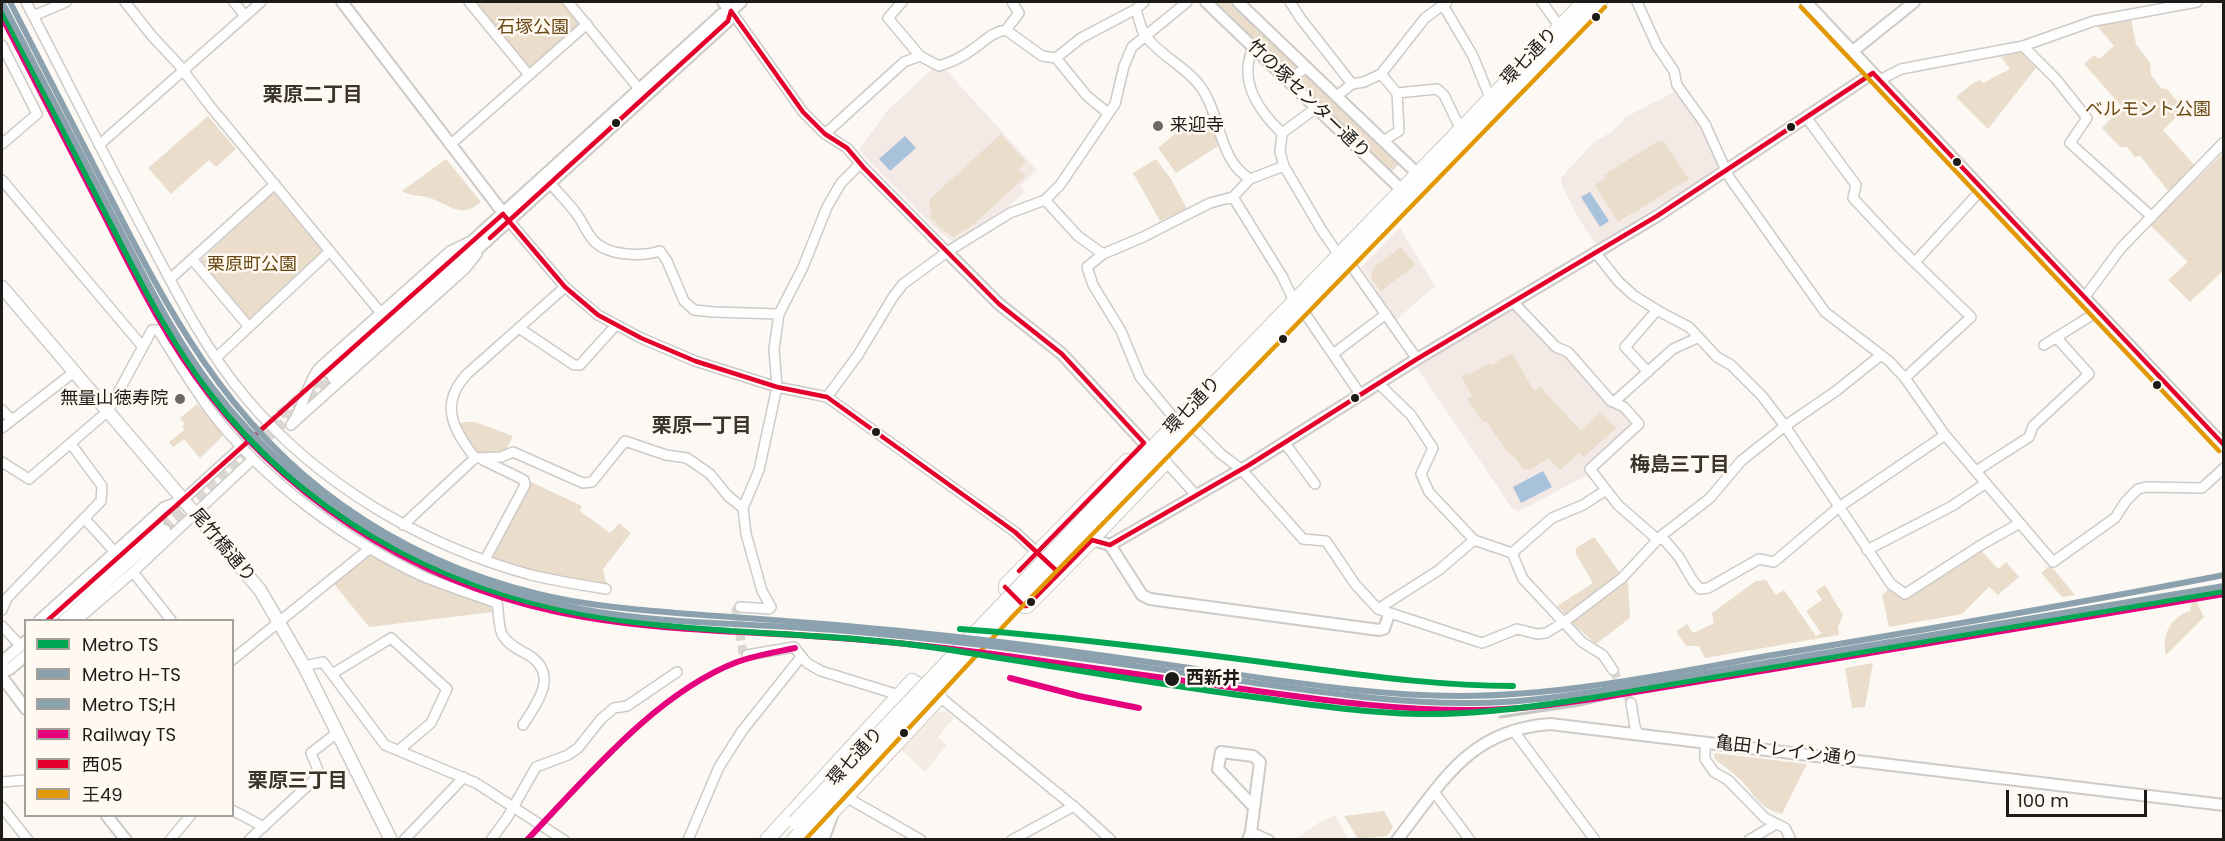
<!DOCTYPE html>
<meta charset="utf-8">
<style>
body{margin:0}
#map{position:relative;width:2225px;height:841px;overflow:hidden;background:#fcf9f5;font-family:Poppins,"Noto Sans JP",sans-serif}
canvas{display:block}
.frame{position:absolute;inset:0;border:3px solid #1d1b17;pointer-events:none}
.legend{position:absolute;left:24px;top:619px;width:210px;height:198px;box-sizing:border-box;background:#fff9f2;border:2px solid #a5a09a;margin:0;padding:8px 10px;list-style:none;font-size:18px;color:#1d1b17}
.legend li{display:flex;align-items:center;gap:12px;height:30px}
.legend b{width:30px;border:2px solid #a5a09a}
.scale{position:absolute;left:2006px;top:790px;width:141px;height:27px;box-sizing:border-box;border:3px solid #1d1b17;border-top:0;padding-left:8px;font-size:18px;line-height:21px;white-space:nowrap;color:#1d1b17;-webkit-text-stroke:4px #fff9f2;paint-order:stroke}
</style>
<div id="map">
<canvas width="2225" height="841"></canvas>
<div class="frame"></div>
<ul class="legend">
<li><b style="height:8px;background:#00a651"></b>Metro TS</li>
<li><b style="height:8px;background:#8ba2ae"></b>Metro H-TS</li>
<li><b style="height:8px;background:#8ba2ae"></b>Metro TS;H</li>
<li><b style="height:8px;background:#e5007d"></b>Railway TS</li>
<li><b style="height:8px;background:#e4002b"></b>西05</li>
<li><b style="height:8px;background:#e19802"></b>王49</li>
</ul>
<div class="scale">100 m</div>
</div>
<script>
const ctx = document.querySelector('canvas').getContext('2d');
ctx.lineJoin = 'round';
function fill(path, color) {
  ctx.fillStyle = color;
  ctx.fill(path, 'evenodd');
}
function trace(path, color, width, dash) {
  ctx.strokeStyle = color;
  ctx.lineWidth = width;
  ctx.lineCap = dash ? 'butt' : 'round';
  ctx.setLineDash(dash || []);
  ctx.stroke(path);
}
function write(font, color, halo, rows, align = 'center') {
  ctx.font = font + ' Poppins,"Noto Sans JP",sans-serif';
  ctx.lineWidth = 5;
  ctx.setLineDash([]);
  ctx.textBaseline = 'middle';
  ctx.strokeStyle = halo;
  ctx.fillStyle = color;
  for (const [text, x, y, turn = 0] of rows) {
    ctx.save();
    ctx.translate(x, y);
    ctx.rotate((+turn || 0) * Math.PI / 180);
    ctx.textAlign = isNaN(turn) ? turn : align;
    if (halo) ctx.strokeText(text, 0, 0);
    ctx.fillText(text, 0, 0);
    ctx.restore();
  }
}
fill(new Path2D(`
 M946,711L954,718L938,737L947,745L925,772L902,750L938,712Z
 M1335,815L1347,837L1345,839H1295L1318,823Z`), '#f4ece3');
fill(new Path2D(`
 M932,69L936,71L946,70L1037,170L1020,186L1025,192L1010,205L953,242L942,234L911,204L859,150L886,112Z
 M1676,91L1705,129L1721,163L1719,169L1596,244L1578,218L1561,183V178L1594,142L1613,131L1626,117Z
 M1400,228L1435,286L1396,320L1361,267Z
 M1513,309L1566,356L1609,405L1621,411L1632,424L1586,470L1589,474L1518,512L1512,508L1416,366Z`), '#f3e9e5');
fill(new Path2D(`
 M475,2H563L578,20L579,26L533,66L528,67Z
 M1212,2H1235L1298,65L1293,69L1289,75Z
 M2131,19L2136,44L2150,63L2151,75L2161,88L2168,90L2184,110L2163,130L2196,167L2170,193L2140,156L2135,157L2127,147H2120L2102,128L2122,107L2084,64L2094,55L2099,59L2114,46L2097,26Z
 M2021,52L2036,68L1988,129L1956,97L1969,86L1980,80L1983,83L2010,69L2001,57Z
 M1309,72L1400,163L1391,172L1300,86L1299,79L1302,74Z
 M208,116L236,149L216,167L209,160L171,194L148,168Z
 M1191,121L1199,133L1212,126L1220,145L1176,173L1158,148Z
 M1001,134L1026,162L1019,169L1026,176L975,223L954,237L943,231L929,216L932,213L929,200Z
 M1658,141L1664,142L1689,179L1618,222L1595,185L1605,178L1604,175Z
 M2223,153V271L2190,302L2168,280L2188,262L2150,225Z
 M446,159L481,202C459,221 448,202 426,197C418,195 409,196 402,191Z
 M1156,159L1171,179L1187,209L1160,221L1133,173Z
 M272,194H276L321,248V253L251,319L246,318L201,265V260Z
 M1401,247L1415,265L1381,291L1371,279L1373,268Z
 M1512,353L1534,391L1540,387L1581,431L1601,412L1616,428L1584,457L1579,453L1560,470L1548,458L1530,470L1523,469L1516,458L1507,452L1486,421L1483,422L1467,399L1472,396L1461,376L1467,373L1469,375L1489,363L1491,365Z
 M197,404L224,435L200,458L184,439L173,447L169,442L184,430L182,427L185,424L180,418Z
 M465,422H475L513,436L505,452L482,454L478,453L459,424Z
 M531,482L582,506L580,511L610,533L619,523L631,533L603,569L605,579L608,584L607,586L527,569L493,557L492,554Z
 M1594,537L1621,574L1570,613L1565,614L1557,606L1593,583L1576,554V548Z
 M1981,550L1998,569L2006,562L2019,577L1998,595L1989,587L1962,614L1889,627L1882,595L1890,588L1905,599Z
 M368,556C382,555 397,569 410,575C436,588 462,596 489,605L493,612L369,627L334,584Z
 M2051,566L2075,595L2062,597L2041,573L2048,567Z
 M1626,580L1628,583L1630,618L1596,644L1572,623L1573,620Z
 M1766,580L1776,595L1784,590L1816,636L1821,633L1806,611L1822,600L1816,591L1825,585L1843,615L1838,627L1839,635L1705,658L1699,646H1686L1676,631L1687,624L1693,633L1714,623L1712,613L1756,581Z
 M2196,601L2204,617L2166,655C2161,635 2171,617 2190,611L2192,602Z
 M1873,663L1865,707L1852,708L1845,668Z
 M1715,753L1807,764L1782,814C1755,807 1755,792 1736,776C1729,769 1721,765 1714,758Z
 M1384,811L1393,827L1387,836L1358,839L1344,816Z`), '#eaddcb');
fill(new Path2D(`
 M905,136L916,148L890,171L879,159Z
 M1590,192L1609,221L1600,227L1581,197Z
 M1543,471L1552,487L1521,503L1513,487Z`), '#a9c2dc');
trace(new Path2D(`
 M740,607L736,610L743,654L747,655
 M1613,670L1631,703`), '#dbd8d4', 9, [9, 4.5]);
trace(new Path2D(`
 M235,455L328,372
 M159,523L186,499
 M165,530L333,378`), '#dbd8d4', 10, [10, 5]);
const minor = new Path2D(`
 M26,2C67,81 107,161 149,240C178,295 205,349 246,398C319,485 422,545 531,575C556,581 581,585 606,589
 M125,2L152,36L179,65L210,106L381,313
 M234,2L245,16
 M469,2L529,75
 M568,2L644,95
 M902,2L888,18L920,56L939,66C952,62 963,57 973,49C985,41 992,32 1006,30
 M1012,2L1019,13L1006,30L1042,56L1056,58L1087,96L1108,113
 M1290,2L1301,19L1352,84
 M1542,2L1560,27
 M1637,2L1657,46L1674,71L1677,85L1705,124L1729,177L1825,312L1889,361L1905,378L1945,435L2053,562L2115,518L2126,501L2138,489L2146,487L2202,488L2224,468
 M1443,5L1473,56L1490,98
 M1136,9C1139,19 1141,32 1148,39C1163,57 1187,68 1200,86C1221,114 1218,160 1250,179
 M731,11L803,112L825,134L847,148L864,168L947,252
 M33,16L66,2
 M2,45L37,114L2,144
 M2023,46L2056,79L2087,118L2070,143L2152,217
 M1253,48C1238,81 1258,110 1282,133
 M1056,58L1081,38L1136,9L1144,2
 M1381,74L1397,93L1437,89L1444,95L1460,128
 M1880,80L1901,69L2023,46L2094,21L2197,2
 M1293,86L1296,74L1307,68
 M1337,96L1352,84L1364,82L1381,74L1425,18L1447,2
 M1316,108L1282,133L1280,152L1284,166L1321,229L1338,254
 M1806,117L1856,185L1853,198L1898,246L1971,317L1905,378
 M825,134L904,62L920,56
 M1383,141L1399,131L1397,93
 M99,145L261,2
 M450,145L587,24
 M2,180L143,347
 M550,183C559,194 570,204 578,216C583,223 587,233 593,240C607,256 641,257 660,251L667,261L684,301L694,310L714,312L779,314
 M1233,197L1282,276L1294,301
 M1045,200L1078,236L1103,254
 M509,221L565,287L598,315L641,338L695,361L777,387L827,397L1015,532L1040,555
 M469,242L450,251L319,368C306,385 304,407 291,425L465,269L477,254
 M1595,252L1618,281L1633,295L1662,313L1689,327L1717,357L1731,365L1762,396L1785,426L1891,584L1905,594L1981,545L2020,523
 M192,259L249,327
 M1348,261L1417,359
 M1915,262L1982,189
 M170,279L275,184
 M2084,298L2121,248L2224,142
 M1513,302L1556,347L1568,352L1611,401L1624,407L1639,424L1590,469L1618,505L1658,540
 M1302,309L1360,394
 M519,328L574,365H580L616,325
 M2044,345L2097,312
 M1333,354L1386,314
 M216,358L330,251
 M1648,372L1625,347L1657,310
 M1378,383L1411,415L1433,448L1421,474L1429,492L1474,540
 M827,397L858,355L893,297L903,284L947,252L1010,213L1045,200L1060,185L1115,104L1124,66L1132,47L1187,2
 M1614,402L1673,349L1697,338
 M2,410L12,420
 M1174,418L1140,377L1121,331L1093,285L1087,267L1103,254L1143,237L1210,203L1233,197L1250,179L1284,166
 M1194,427L1221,454L1241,469L1303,539L1326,541L1355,584L1378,609L1482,643L1517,629L1537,634L1546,633L1564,622L1622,578L1661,536L1710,498L1741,461L1785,426L1836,391L1881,355
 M2,428L74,372
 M1284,442L1315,484
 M475,458C454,430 438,405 467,374L565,287
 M483,460L524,480L525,485L485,560
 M2,462L29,479L108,411L152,330H158C175,357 191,384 210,410C263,480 342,538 420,575C445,586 472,594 497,603C499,613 498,628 503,636C510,647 523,651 533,658C558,678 535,706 523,725
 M1166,462L1196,495
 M1976,471L2029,437L2033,426L2089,374L2056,337
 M85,519L114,551
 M403,525L475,458L501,457L513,452L583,483L592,482L625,441L666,455L687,458L710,474L728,496L743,508
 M1661,536L1679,557L1693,581L1700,589L1708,588L1759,559L1774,562L1839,507L1945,435
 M1867,550L1952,506L1986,483
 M1512,553L1552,518L1583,505L1606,490
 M133,572L171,620
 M740,607L769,609L771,607L762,591L746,534L743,508L759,470L777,387L774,349L779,314L803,267L827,207L841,183L860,164
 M1378,609L1439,570L1474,540L1512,553L1523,579L1582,642L1603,655L1613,670
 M2,610L7,598L101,501L102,486L71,444
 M39,620L164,507L183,500L241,447
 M77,620L133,572L253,459
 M2,626L18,643
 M747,655L794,647L807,663L821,671L899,695
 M232,660L369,549
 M304,666L323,662L385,745L476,783L564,840
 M332,674L391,638L447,689L431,723L399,750
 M940,697L1078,810L1111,840
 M1631,703L1635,727L1638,733
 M1513,730L1595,840
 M1705,743V759L1714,772L1728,780L1765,818L1785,828L1791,840
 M2,782L26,780
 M1434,792L1470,840
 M846,797L921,840
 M2,807L28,840
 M232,810L264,827
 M1251,832L1269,840
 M170,840L190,816
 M249,840L315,779L318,770L311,753L338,732
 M404,840L464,777
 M491,840L507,818L536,767L568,755L578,748L601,719L614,708L627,706L677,672
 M688,840L719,767L742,731L801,657
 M1012,840L1074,806
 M1749,840L1776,824`);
const tertiary = new Path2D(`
 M342,2L507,218
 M723,2L731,11
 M1206,2L1406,194
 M1238,2L1422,178
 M1806,2L2224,446
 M1853,51L1914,2
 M947,252L999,304L1062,354L1144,443
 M328,372L722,14L731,11
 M333,378L481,246L728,21L731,11L741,2
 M1094,540L1110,545L1142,595L1150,599L1379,630L1384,629L1389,614
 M1110,545L1249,465L1417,359L1657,216L1873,73
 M48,620L159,523
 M64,620L165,530
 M2,665L3,661L26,641
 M2,672L10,669L26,655
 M2,677L26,709
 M107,816L126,840
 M823,840L833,813
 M1248,840L1251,832L1260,762L1253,756L1221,752L1218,769L1254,807
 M1397,840C1443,781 1469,730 1550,724L2224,805`);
const secondary = new Path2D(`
 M2,287L260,590L304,666L391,840`);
const primary = new Path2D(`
 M1127,461L1006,585V589L1024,606H1027L1091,541L1094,540L1096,535L1165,463
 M1124,477L1584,2
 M1131,484L1600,2
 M767,840L912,681L940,697L806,840
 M794,840L803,829`);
trace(minor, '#cdcac7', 12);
trace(tertiary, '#cdcac7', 14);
trace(secondary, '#cdcac7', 15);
trace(primary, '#cdcac7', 16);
trace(minor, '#fffefe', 9);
trace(tertiary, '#fffefe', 10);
trace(secondary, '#fffefe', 12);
trace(primary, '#fffefe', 14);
trace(new Path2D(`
 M1500,717L1580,705L1659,686`), '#c6c6c5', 3);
const primaryBridge = new Path2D(`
 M795,822L1124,477
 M803,829L909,715L1131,484`);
trace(primaryBridge, '#cdcac7', 16, []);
trace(primaryBridge, '#fffefe', 14);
trace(new Path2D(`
 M731,11L803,112L825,134L847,148L864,168L999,304L1062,354L1144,443L1019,571
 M1873,73L2224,445
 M490,238L728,21L731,11
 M1005,587L1024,606H1027L1092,540L1110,545L1249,465L1417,359L1657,216L1873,73
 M48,620L503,214L565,287L598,315L641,338L695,361L777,387L827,397L1015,532L1059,573`), '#e4002b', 4.5);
trace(new Path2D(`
 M1801,7L2219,451
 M805,840L1013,616L1605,7`), '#e19802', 4.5);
trace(new Path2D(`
 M2,17C37,85 72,153 107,221C137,280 167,341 208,393C301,513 435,592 584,617C659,630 736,631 812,636C873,640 933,646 993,654C1081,666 1169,679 1257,691C1330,701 1403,711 1476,710C1517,710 1558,704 1599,698L2224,594
 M1010,678L1079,696L1139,708
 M527,840C586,778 656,693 737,662C756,655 776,652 795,648`), '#e5007d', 6);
trace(new Path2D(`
 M2,11C38,81 73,151 109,220C143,287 178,356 226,413C319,523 448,590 588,615C706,636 826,631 944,649C1052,666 1160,685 1269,699C1319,706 1369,713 1419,714C1469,715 1519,709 1569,701L2224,591
 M960,629C1066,637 1172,650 1277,664C1356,674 1433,686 1513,686`), '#00a651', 6);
trace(new Path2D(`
 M2,2C39,73 76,143 112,214C143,273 172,335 213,388C304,506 435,582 581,609C650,622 721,623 790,627C857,631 924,638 990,646C1079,657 1167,671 1255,683C1328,693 1401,704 1474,703C1516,703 1557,697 1598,691L2224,586`), '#8ba2ae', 6);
trace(new Path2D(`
 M10,2C41,62 72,122 103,183C167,308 224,421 342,505C401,547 468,577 538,594C583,605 630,609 676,613C744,618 811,622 879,629C992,639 1106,656 1219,672C1298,683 1378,696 1459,696C1565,696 1669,673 1773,655C1924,630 2074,604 2224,575`), '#8ba2ae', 6);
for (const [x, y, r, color] of [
 [1596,17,5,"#1d1b17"],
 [616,123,5,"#1d1b17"],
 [1158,126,6,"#6b6965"],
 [1791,127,5,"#1d1b17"],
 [1957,162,5,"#1d1b17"],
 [1283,339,5,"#1d1b17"],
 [2157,385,5,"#1d1b17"],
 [1355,398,5,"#1d1b17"],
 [180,399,6,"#6b6965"],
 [876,432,5,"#1d1b17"],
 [1031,602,5,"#1d1b17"],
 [1172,679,8,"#1d1b17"],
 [904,733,5,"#1d1b17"]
]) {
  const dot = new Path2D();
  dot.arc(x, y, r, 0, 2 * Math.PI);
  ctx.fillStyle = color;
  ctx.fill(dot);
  trace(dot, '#fff9f2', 2);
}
write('18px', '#684813', '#fff9f2', [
 ["石塚公園",533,28],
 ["ベルモント公園",2148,110],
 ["栗原町公園",252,265]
]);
write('18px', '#1d1b17', '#fff9f2', [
 ["環七通り",1530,57,-46],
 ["竹の塚センター通り",1308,100,44],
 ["環七通り",1193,406,-46],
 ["尾竹橋通り",222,546,50],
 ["亀田トレイン通り",1787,752,7],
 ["環七通り",856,757,-47]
]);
write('18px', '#1d1b17', '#fff9f2', [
 ["来迎寺",1170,126],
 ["無量山徳寿院",168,399,"right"]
], 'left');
write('bold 18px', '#1d1b17', '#fff9f2', [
 ["西新井",1186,679]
], 'left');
write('bold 20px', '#3a342d', '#fff9f2', [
 ["栗原二丁目",313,96],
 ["栗原一丁目",702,427],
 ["梅島三丁目",1680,466],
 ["栗原三丁目",298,782]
]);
</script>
